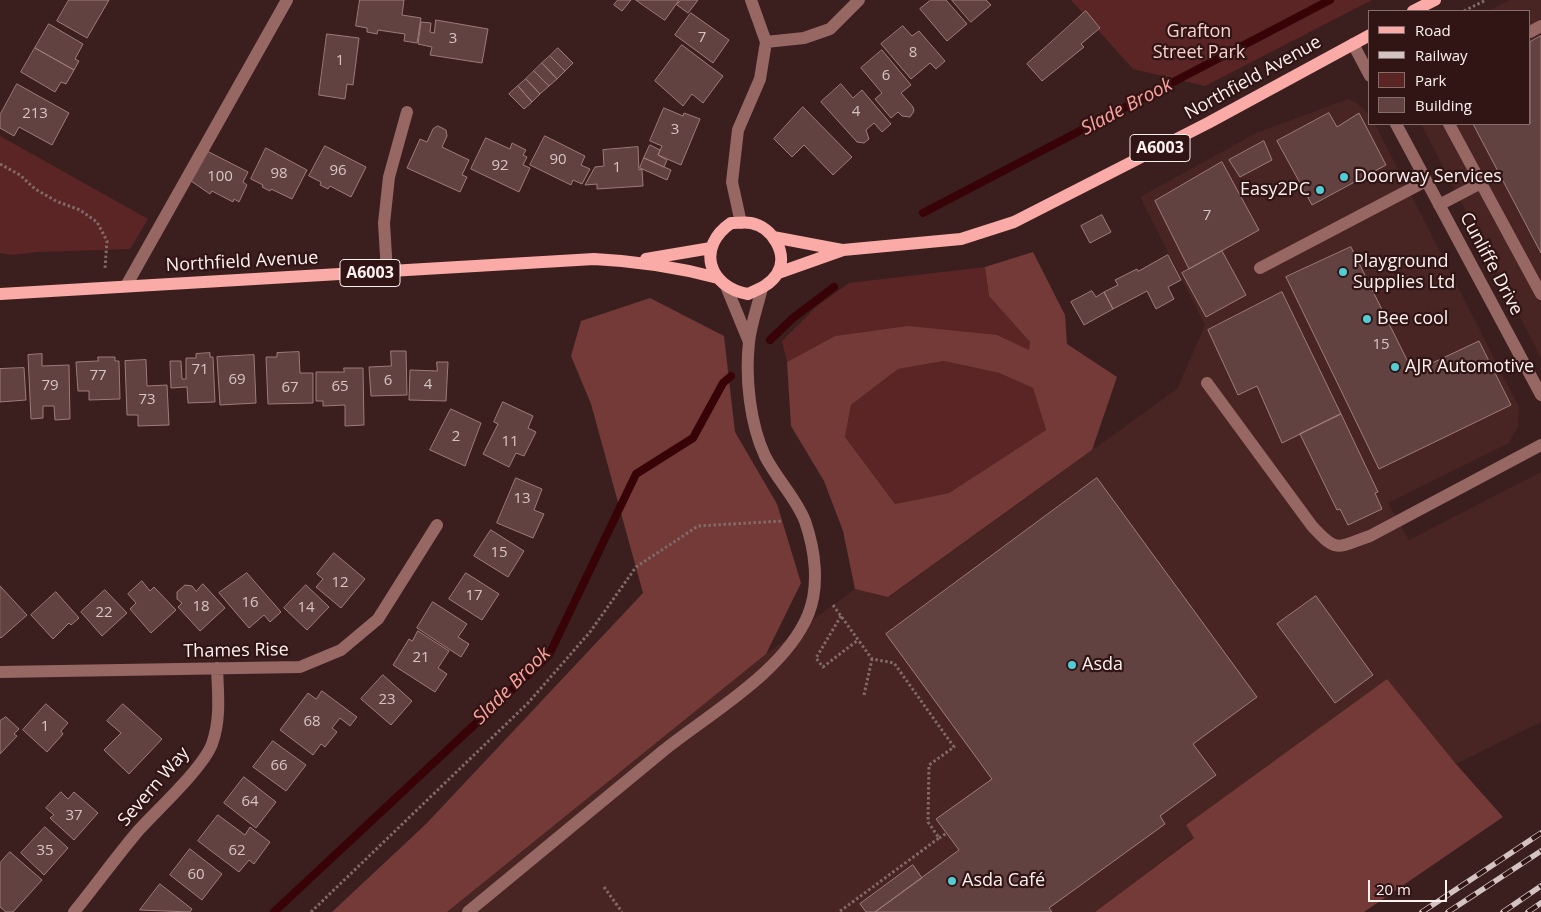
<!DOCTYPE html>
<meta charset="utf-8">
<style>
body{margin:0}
#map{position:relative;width:1541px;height:912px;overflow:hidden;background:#3b1f1e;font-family:"Open Sans",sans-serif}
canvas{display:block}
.legend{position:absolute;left:1368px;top:10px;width:162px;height:115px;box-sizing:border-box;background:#311515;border:1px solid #836d6d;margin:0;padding:6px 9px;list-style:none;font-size:15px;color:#fdf1f0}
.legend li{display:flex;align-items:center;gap:10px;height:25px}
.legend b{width:25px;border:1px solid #836d6d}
.scale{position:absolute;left:1368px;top:880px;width:79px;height:22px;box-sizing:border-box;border:2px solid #fdf1f0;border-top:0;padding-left:6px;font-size:15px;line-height:18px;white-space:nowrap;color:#fdf1f0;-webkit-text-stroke:4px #311515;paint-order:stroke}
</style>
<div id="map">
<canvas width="1541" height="912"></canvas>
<ul class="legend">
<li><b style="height:6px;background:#fbaba7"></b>Road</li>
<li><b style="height:6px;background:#d3c3c2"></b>Railway</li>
<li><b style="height:14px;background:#5b2525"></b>Park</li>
<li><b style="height:14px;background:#624241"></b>Building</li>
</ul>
<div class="scale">20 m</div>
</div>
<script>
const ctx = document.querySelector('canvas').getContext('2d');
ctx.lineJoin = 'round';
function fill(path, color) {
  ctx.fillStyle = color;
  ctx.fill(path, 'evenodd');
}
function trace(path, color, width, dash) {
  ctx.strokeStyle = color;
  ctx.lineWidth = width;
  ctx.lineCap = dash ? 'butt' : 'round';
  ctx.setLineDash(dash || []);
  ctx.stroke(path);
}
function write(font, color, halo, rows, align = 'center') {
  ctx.font = font + ' "Open Sans",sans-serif';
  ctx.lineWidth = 4.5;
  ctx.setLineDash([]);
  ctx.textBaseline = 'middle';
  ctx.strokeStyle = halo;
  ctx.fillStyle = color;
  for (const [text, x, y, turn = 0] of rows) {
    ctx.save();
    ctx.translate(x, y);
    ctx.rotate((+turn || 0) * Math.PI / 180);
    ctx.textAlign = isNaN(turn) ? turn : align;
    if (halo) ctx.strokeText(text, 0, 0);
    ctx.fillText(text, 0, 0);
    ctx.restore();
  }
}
fill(new Path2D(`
 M1510,0H1541V358L1421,124H1530V11H1488Z
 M1348,99L1358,104L1370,115V124H1375L1519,407L1518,426L1509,443L1388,503L1409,540L1541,472V722L1456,764L1387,679L1186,825L1194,837L1095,912H447L766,654L855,589L889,597L1177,389L1205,325L1140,197L1256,133Z`), '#482423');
fill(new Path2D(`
 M1071,0H1372L1205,86L1133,69Z
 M0,136L148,219L130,249L39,252L12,255L0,253Z
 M985,267L989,296L1030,342L1029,351L997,335L835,336L787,362L782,341L817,306L849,283Z
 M944,361L999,373L1033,388L1046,430L949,493L895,504L845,437L851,405L898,369Z`), '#5b2525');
fill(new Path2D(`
 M1033,252L1065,315L1067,344L1117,377L1092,450L888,597L855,589L843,531L824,481L791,426L787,362L835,336L908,326L997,335L1029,350L1030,342L989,296L985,267ZM944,361L999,373L1033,388L1046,430L949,493L895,504L845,437L851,405L898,369Z
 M650,298L724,336L735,432L777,504L801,583L766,654L447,912H332L426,824L643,593L591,404L571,356L581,321Z
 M1387,679L1456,764L1503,817L1364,912H1095L1194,838L1186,825Z`), '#733a38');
trace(new Path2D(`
 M923,213L1330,0
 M770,340L793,318L834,287
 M274,912L549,655L636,474L693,438L723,383L731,376`), '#370307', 8);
const building = new Path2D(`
 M69,0H109L87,38L57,21Z
 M360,0H404L402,15L421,18L417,43L404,41L405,34L378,30L377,34L367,32V28L356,26Z
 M618,0H631L622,11L614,5Z
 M636,0H679L665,20Z
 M681,0H698L688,13L677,5Z
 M931,0H946L967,24L947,41L920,9Z
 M952,0H986L991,5L971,22Z
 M1086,11L1100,28L1081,44L1084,47L1042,81L1027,64Z
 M691,13L729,40L713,63L675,35Z
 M436,20L488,29L482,63L430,55L432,47L418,44L421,22L431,23L430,32L434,33Z
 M49,24L83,44L75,59L79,61L74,70L35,48Z
 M903,26L912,36L919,31L945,61L936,69L930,63L911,79L881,44Z
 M327,34L359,38L353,85L347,84L345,99L319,95Z
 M1541,36V253L1473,124H1530V42Z
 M682,45L723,76L703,103L692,94L683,106L655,81Z
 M35,48L74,70L66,84L61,82L55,92L21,72Z
 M558,48L573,63L565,71L550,56Z
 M882,50L911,85L901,93L913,107L914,111L910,117L902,116L898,112L891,118L875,99L882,93L861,68Z
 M550,56L565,71L557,79L542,63Z
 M542,63L557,79L549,86L534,71Z
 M534,71L549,86L540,94L526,79Z
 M526,79L540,94L532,102L518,86Z
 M17,84L69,113L52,145L19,127L14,136L0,128V115Z
 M841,84L853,98L862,90L891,124L882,132L874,123L866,130L869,139L864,143L857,142L821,102Z
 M518,86L532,102L524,109L509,94Z
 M803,107L852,157L833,175L804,145L792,157L774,139Z
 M664,108L683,116L684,113L700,119L681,165L658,155L662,146L650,141Z
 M1329,113L1337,127L1359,113L1386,165L1312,205L1277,141Z
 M438,126L446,130L447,136L442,147L469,160L462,175L467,177L460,192L407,168L420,139L427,142L433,129Z
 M545,136L585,156L581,165L590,169L582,184L573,180L571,185L530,165Z
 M486,138L510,149L512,143L526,150L523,155L527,157L523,165L530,168L519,192L471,169Z
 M1264,141L1272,160L1240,177L1229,160Z
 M650,145L660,150L658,155L667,160L664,167L644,158Z
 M325,146L366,167L351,197L330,186L328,189L320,185L321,182L309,176Z
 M638,147L639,170L642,169L643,186L597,189V184L585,185L595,167L604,166L603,150Z
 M266,148L307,170L292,199L271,189L270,191L262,187L263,185L251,179Z
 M207,151L248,172L243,182L247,185L239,202L234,199L233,202L212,191L210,194L191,181Z
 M644,158L671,170L667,180L640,168Z
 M1222,162L1259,230L1189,269L1155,201Z
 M1102,215L1111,232L1090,243L1081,226Z
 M1351,247L1413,372L1479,341L1511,405L1379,469L1286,277Z
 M1222,251L1246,295L1206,317L1182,273Z
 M1168,255L1181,280L1168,287L1174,299L1156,309L1147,291L1113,309L1104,292L1118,285L1115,280L1137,269L1138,271Z
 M1092,291L1096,297L1104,292L1113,309L1084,325L1071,302Z
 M1282,292L1341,414L1282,443L1257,386L1238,395L1208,330Z
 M391,351H406L407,395L371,396L369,367L391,366Z
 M299,352L300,373H313V403L268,404L266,357H277V353Z
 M210,353V357H213L215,402L188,403L187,387L171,388L170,361H181L182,379H186V358H196V354Z
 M42,354V366L69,365L70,419L55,420L54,406H43V418L31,419L28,355Z
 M254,355L256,403L220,405L217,357Z
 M98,357H115V361H119L120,399L89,400V391H78L76,362L98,361Z
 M146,360L147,386L167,385L169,425L138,426V415H127L125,361Z
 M437,362H448L446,401L409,400L410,370L437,371Z
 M24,368L26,400L0,402V369Z
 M344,368H363L364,425L345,426V405L323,406V401H316V372H344Z
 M503,402L533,416L528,428L536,432L524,456L516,453L509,467L483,454L498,424L494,422Z
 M451,409L481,423L465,466L430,450Z
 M1341,414L1378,492L1375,493L1382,509L1348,525L1340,509L1337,510L1300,434Z
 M516,478L542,489L534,510L544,514L533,538L497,523Z
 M1097,478L1257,697L1193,744L1216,775L1160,816L1165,824L1049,908L1052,912H875L959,850L936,819L992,779L886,634Z
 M491,530L524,551L508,577L474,556Z
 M334,553L365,579L341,608L316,587L323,579L317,574Z
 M247,573L281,612L270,622L264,615L249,628L219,593Z
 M466,573L499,594L482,620L449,599Z
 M142,581L150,591L154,587L176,610L151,633L130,609L136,603L128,594Z
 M203,584L225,608L200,631L178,607L182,603L177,599V592L185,585L192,586L196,591Z
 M306,585L329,607L307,630L284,608Z
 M0,586L27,615L1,638L0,637Z
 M105,590L127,613L102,636L81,612Z
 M56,592L79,618L71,625L69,623L53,639L31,615Z
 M1316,596L1373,675L1335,703L1277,624Z
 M433,602L467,624L458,637L469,644L461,657L417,628Z
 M418,631L449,651L438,668L447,674L435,692L393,665L409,639L412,641Z
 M383,675L412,701L391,725L361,699Z
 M322,691L357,717L350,726L340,718L332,728L337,732L325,747L321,744L313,755L280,730L308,693L316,699Z
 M46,704L68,723L61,731L63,734L47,752L23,730Z
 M123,704L162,739L129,774L104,750L121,733L107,721Z
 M6,717L19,729L14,734L17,736L0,754V721Z
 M273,741L306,765L286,791L253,767Z
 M244,777L276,802L256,828L224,803Z
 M61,792L68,799L74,792L98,813L74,840L50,818L54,815L46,808Z
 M218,815L245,835L250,827L270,842L254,864L249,860L239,872L198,841Z
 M45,827L68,848L44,875L21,853Z
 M190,849L222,874L202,900L170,875Z
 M10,852L42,880L13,912H6L0,907V863Z
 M913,865L922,878L875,912H866L860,904Z
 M160,884L192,909L190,912L140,910Z`);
fill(building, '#624241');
trace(building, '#9f7b79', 1);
trace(new Path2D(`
 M1464,11L1486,0
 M0,164L20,175L35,189L56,201L80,210L97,222L107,241L105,268
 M833,605L872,659L894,663L954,747L929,765L928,822L939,838L839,912
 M841,616L816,658L823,667L858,640
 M864,695L872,659
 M939,838L947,833
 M604,887L622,912
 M311,912L528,703L590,632L636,567L698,526L783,521`), '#816b6a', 3, [2.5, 2.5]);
trace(new Path2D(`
 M1530,32L1541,26
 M766,42L804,38L830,29L859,0
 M1353,44L1370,76
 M1396,124L1541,395
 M1449,124L1541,294
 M1439,205L1481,183
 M741,223L732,182L738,130L760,79L766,42L751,0
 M1260,268L1426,181
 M387,272L384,223L389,177L407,112
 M126,286L287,0
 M726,286L749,342
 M1207,383L1312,526C1337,553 1336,548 1370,536L1541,445
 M0,672L300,667L341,650L378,619L437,525
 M74,912C96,885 116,857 138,831C157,810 203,768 212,744C221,719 218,694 217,668
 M468,912C533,858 598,804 663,751C710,713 784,672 808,615C820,586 815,550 805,521C796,498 776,478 765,456C750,424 745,378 749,342C751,324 758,305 762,288`), '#976764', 12);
trace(new Path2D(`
 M1413,11L1435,0
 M731,223C737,223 745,222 751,223C773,227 789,255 777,274C770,285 759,289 748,294C708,287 696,247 731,223Z
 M773,237L842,250
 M646,259L711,248
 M778,273L843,250L961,239L1014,222L1208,123L1370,35
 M0,294L594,259C637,261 677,267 718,278`), '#fbaba7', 12);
const rail = new Path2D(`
 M1422,912L1541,833
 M1448,912L1541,851
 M1503,912L1541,886
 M1528,912L1541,903`);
trace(rail, '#d3c3c2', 5.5);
trace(rail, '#311515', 4, [11]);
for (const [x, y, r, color] of [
 [1344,177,5,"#52ccd5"],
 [1320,190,5,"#52ccd5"],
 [1343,272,5,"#52ccd5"],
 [1367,319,5,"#52ccd5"],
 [1395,367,5,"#52ccd5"],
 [1072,665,5,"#52ccd5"],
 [952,881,5,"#52ccd5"]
]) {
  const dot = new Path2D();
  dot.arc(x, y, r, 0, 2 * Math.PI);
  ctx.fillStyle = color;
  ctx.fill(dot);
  trace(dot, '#311515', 2);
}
write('15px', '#d6c5c4', null, [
 ["7",702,38],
 ["3",453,39],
 ["8",913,53],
 ["1",340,61],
 ["6",886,76],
 ["4",856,112],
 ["213",35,114],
 ["3",675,130],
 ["90",558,160],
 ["92",500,166],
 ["1",617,168],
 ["96",338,171],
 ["98",279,174],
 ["100",220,177],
 ["7",1207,216],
 ["15",1381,345],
 ["71",200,370],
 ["77",98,376],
 ["69",237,380],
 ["6",388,381],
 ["4",428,385],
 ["79",50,386],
 ["65",340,387],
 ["67",290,388],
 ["73",147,400],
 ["2",456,437],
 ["11",510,442],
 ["13",522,499],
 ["15",499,553],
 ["12",340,583],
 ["17",474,596],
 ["16",250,603],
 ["18",201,607],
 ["14",306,608],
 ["22",104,613],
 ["21",421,658],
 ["23",387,700],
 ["68",312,722],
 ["1",45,727],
 ["66",279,766],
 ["64",250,802],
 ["37",74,816],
 ["35",45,851],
 ["62",237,851],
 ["60",196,875]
]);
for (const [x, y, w] of [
 [1160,148,60],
 [370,273,60]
]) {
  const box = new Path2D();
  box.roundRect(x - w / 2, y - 13.5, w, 27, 4);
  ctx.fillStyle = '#311515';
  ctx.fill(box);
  trace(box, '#fdf1f0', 1);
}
write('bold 16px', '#fdf1f0', null, [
 ["A6003",1160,148],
 ["A6003",370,273]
]);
write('18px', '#f8d1ce', '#311515', [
 ["Grafton",1199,32],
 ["Street Park",1199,53]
]);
write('18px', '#fdf1f0', '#311515', [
 ["Northfield Avenue",1253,78,-29],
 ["Northfield Avenue",242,262,-3],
 ["Cunliffe Drive",1491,264,62],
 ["Thames Rise",236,651,-1],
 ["Severn Way",154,787,-49]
]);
write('18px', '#fdf1f0', '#311515', [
 ["Doorway Services",1354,177],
 ["Easy2PC",1310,190,"right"],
 ["Playground",1353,262],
 ["Supplies Ltd",1353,283],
 ["Bee cool",1377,319],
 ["AJR Automotive",1405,367],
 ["Asda",1082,665],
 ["Asda Café",962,881]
], 'left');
write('italic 19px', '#ffa29e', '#311515', [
 ["Slade Brook",1127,107,-28],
 ["Slade Brook",512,686,-45]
]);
</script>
